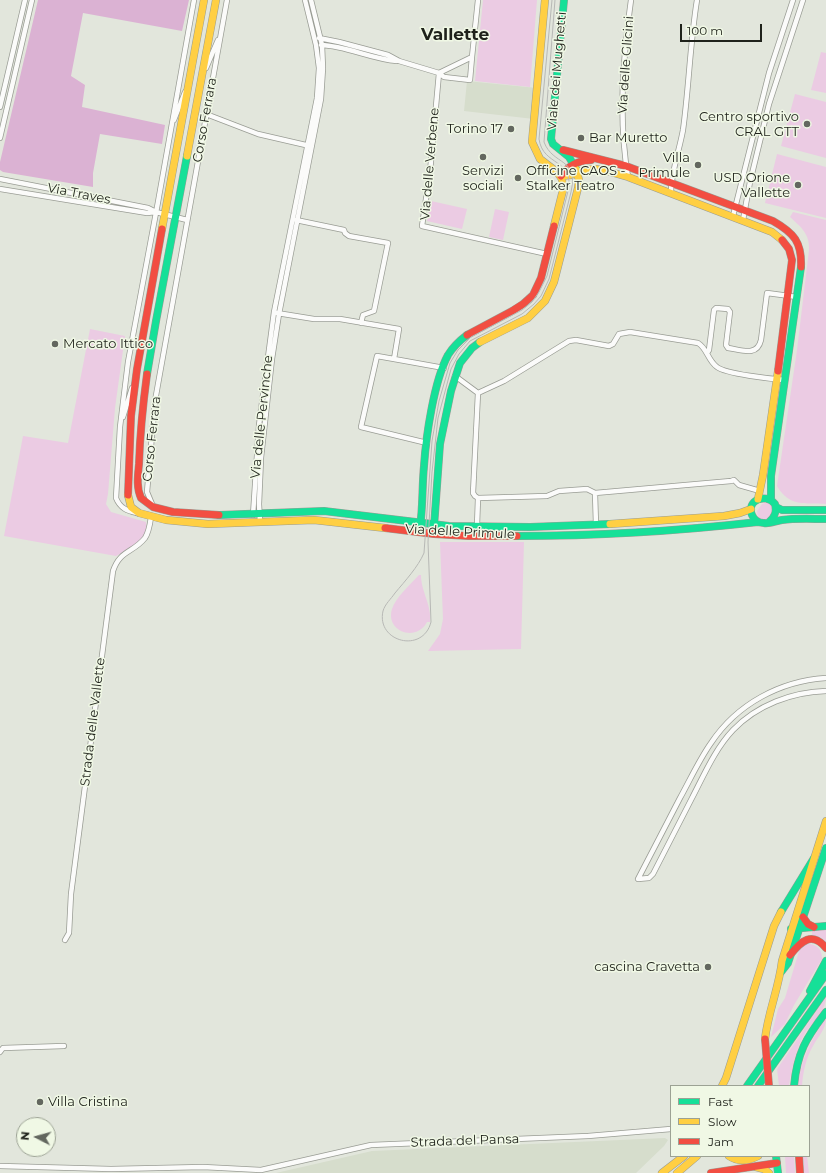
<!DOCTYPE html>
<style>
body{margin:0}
#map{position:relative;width:826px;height:1173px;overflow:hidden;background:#e2e6dc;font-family:Montserrat,sans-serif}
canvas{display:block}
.legend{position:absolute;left:670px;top:1085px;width:140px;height:72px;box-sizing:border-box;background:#f0f8e5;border:1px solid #9ca294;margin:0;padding:5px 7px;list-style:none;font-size:12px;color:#1f221b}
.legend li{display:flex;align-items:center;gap:8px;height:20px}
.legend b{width:20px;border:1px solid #9ca294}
.north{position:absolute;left:16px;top:1117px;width:40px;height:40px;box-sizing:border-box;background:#f0f8e5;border:1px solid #9ca294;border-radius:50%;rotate:276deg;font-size:11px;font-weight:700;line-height:16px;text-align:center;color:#1f221b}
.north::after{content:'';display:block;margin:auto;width:14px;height:18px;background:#63675f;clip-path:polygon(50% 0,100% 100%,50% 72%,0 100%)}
.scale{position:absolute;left:680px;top:24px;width:82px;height:18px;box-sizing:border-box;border:2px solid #1f221b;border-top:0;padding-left:5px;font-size:12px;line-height:14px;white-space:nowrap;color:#1f221b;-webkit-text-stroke:3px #f0f8e5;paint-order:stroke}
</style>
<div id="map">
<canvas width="826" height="1173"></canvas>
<ul class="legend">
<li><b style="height:5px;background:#16e098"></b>Fast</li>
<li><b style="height:5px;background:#ffcf43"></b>Slow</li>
<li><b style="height:5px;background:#f24e42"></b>Jam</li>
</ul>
<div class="north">N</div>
<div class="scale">100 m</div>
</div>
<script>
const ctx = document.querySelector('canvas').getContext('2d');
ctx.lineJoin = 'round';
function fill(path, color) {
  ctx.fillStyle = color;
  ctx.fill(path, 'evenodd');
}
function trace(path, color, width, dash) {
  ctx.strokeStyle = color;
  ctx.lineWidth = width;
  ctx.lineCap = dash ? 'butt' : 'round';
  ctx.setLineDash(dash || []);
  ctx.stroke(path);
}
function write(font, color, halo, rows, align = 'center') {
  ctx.font = font + ' Montserrat,sans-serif';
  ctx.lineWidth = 3;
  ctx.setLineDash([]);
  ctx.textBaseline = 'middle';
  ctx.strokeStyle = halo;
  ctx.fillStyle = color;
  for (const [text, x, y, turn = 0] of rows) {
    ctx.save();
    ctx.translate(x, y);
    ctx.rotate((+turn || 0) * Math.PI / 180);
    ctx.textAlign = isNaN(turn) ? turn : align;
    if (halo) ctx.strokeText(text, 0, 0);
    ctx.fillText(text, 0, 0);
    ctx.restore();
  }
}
fill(new Path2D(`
 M467,81L537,88L534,119L464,111Z
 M665,1138L668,1140L664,1146L636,1173H276L372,1151Z`), '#d6ddcc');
fill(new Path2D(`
 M483,0H537L530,87L475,81Z
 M821,52L826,53V93L811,90Z
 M795,94L826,102V158L781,146Z
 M777,154L826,167V218L765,203Z
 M431,201L467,209L462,229L427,221Z
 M495,209L509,212L503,240L489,237Z
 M793,212L826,220V504C805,503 789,507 777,486L797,350L809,250C810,234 801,227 790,217Z
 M90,329L125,336L115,408L108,494L106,504L111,512L146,522C150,539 129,549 116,556L4,536L23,436L68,443Z
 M768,502L773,505V519L763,521L758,517L757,511L762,504Z
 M440,542H524L521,649L428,651L440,634L443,619Z
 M419,575H421C421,592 432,605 430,622H427C416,643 385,631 392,609C396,597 410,585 419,575Z
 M826,930V942L820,937L812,935V931Z
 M809,944C818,945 822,950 822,959L794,1005L785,1024L771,1037L778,1009L785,998L799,951L804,945Z
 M826,997C826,1012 811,1023 804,1035C796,1048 791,1071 789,1086H779L777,1069Z
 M826,1018C826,1030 818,1036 813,1046C806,1058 803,1072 802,1086H798C802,1057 810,1042 826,1018Z
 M785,1156H794L795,1173H786Z
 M803,1156H807L809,1173H804Z`), '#ebcbe3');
fill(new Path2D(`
 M38,0H189L182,31L83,13L71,76L85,85L82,107L165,125L162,144L100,134L93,173V187L3,172L0,170V162Z`), '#dbb2d3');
const street = new Path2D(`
 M319,38L339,42L388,55L399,61L439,73L444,77L470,80L472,57L439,73
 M321,45C347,46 371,59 397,61
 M472,57L478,0
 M206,68L218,40
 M439,73L430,172L422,226L547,254
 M0,107L25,0
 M206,114L258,134L310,146
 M174,120L185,92
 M0,138L32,0
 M628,177C618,118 623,59 631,0
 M0,179L148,208L156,212
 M0,189L147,213L156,212L187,220
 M671,193C671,172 679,152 683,130C689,87 690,43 697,0
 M733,216L769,73L793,0
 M296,220L344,230L345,233L349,236L388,243L374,311L363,315L361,323
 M743,220L750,182L769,104L803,0
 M277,313L314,319H340L399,329L394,359L444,368
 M707,353L709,350L714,310L716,308L728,309L730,312L726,345L728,348C742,350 757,357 761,340L767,293L797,297
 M394,359L377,356L361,427L427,443
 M455,376L478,393L473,493L475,496L478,498L547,496L559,491L587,489L595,493L731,481L734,480L739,485L760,491
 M478,393L504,381L569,341L576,340L609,346L613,344L619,334L630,332L698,343C707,348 708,361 717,367C726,374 772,379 785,380
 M123,417L132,388
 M595,493L596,525
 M152,504L147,492L155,401L160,373L227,0
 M137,513C127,511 120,508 116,498L120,427L128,362L158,202L194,0
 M253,515L259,425L274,312L317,98L319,68L316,45L305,0
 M260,522L259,504L261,458L272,359L279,314L321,99L323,68L322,45L311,0
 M477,526L478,498
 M826,678C780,681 737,704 711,743C699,760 690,780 680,798C666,825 652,852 638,879L649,878L653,874C666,849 679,823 692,798C704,775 715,749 733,730C757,705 792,692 826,691
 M65,940L69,933L71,894L113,571C120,550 133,553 145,538C149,532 150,524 151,517
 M0,1052L3,1048L64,1046
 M0,1166L111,1169L203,1167L261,1170L371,1145L588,1136L671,1129`);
const fast = new Path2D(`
 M564,0L551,139L553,144L569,157L576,169
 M147,374L156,321L187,156
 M771,500V476L801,267
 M776,507L782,510H826
 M219,515L324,511L449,526L530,527L610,524
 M769,522C775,517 777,512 775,504C765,492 746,501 752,515C754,520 758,523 764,523C770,524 776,521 782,520C796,518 812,519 826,519
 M420,527C423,507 422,486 424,466C426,436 434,381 448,355C453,347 459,341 467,335
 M434,527L440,444L451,391L460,363L472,348L480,342
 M517,536C597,536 678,531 758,522
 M781,912L814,858
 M791,929L826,926
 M781,972L788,963L826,848
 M810,991L826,961
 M747,1086L826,974
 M758,1086L826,990
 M794,1086C797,1053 806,1038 826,1012
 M776,1156L778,1173`);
const slow = new Path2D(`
 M545,0L532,142L540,159L557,172L562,179L563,190L554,226
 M187,156L216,0
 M561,176L571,175L585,170L596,169L607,171L628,177L772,232L782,240
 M162,229L204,0
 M480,342L528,318L545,301L554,282L578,188L579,180L576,169
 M128,495L131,507L139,513L166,520L208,524L314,520L385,528
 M758,499L763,475L778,371
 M610,524L724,516L740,513L751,509
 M765,1039C768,1012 779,988 782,961L826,821
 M722,1086L726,1078L774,926L781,912
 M729,1156C738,1162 748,1161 758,1156
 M756,1167L764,1169L769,1173
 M662,1173L684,1156
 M677,1173L697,1156`);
const jam = new Path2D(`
 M563,150L626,166L773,221C794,233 802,242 801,267
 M561,176C569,165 577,161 591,160
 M467,335L512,311L523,304L533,295L541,278L554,226
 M778,371L792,260L789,249L782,240
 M147,374C143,404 140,434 139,464C138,475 136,487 141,498L153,507L173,512L219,515
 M128,495L131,416L137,369L162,229
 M385,528L434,534L469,536H517
 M803,917L808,924L814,927
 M790,955C801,941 812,931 826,948
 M799,1156L800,1173
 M711,1173L777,1163`);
trace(street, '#999c94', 6);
trace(fast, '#999c94', 8);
trace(slow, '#999c94', 8);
trace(jam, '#999c94', 8);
trace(street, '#fbfbfa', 4.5);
trace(fast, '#16e098', 7);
trace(slow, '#ffcf43', 7);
trace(jam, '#f24e42', 7);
trace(new Path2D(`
 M552,0L539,139C543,167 575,158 568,191L547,276L539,292L532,302L522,310L471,337L458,350L450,363L439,401L432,441L424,553C418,567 405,581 395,593C391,599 385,604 383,611C376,642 423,654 431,622L428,542L432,472L438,418L451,369L459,354L470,341L522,314L534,304L541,296L549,279L571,192C579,157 553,166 544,142L555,0`), '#b7b8b5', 1);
const jamBridge = new Path2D(`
 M765,1039L769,1086`);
trace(jamBridge, '#999c94', 8, []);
trace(jamBridge, '#f24e42', 7);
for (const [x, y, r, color] of [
 [807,124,4,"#63675f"],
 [511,129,4,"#63675f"],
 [581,138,4,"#63675f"],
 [483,157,4,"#63675f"],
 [698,165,4,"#63675f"],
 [518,178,4,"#63675f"],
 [798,185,4,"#63675f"],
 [55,344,4,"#63675f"],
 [708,967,4,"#63675f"],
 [40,1102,4,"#63675f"]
]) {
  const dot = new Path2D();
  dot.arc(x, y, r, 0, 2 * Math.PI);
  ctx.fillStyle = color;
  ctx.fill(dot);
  trace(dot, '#f0f8e5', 1.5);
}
write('13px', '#1f221b', '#f0f8e5', [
 ["Via delle Glicini",626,65,-86],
 ["Viale dei Mughetti",557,71,-85],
 ["Corso Ferrara",205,120,-80],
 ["Via delle Verbene",430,164,-85],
 ["Via Traves",79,194,11],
 ["Via delle Pervinche",262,417,-84],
 ["Corso Ferrara",152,439,-84],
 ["Via delle Primule",460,532,3],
 ["Strada delle Vallette",93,722,-83],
 ["Strada del Pansa",465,1141,-2]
]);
write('13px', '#1f221b', '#f0f8e5', [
 ["Centro sportivo",799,117],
 ["CRAL GTT",799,132],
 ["Torino 17",503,129],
 ["Bar Muretto",589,138,"left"],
 ["Villa",690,158],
 ["Primule",690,173],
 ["Servizi",483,171,"center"],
 ["sociali",483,186,"center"],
 ["Officine CAOS -",526,171,"left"],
 ["Stalker Teatro",526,186,"left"],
 ["USD Orione",790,178],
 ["Vallette",790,193],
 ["Mercato Ittico",63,344,"left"],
 ["cascina Cravetta",700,967],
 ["Villa Cristina",48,1102,"left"]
], 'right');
write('bold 17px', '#1f221b', '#f0f8e5', [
 ["Vallette",455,35]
]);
</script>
